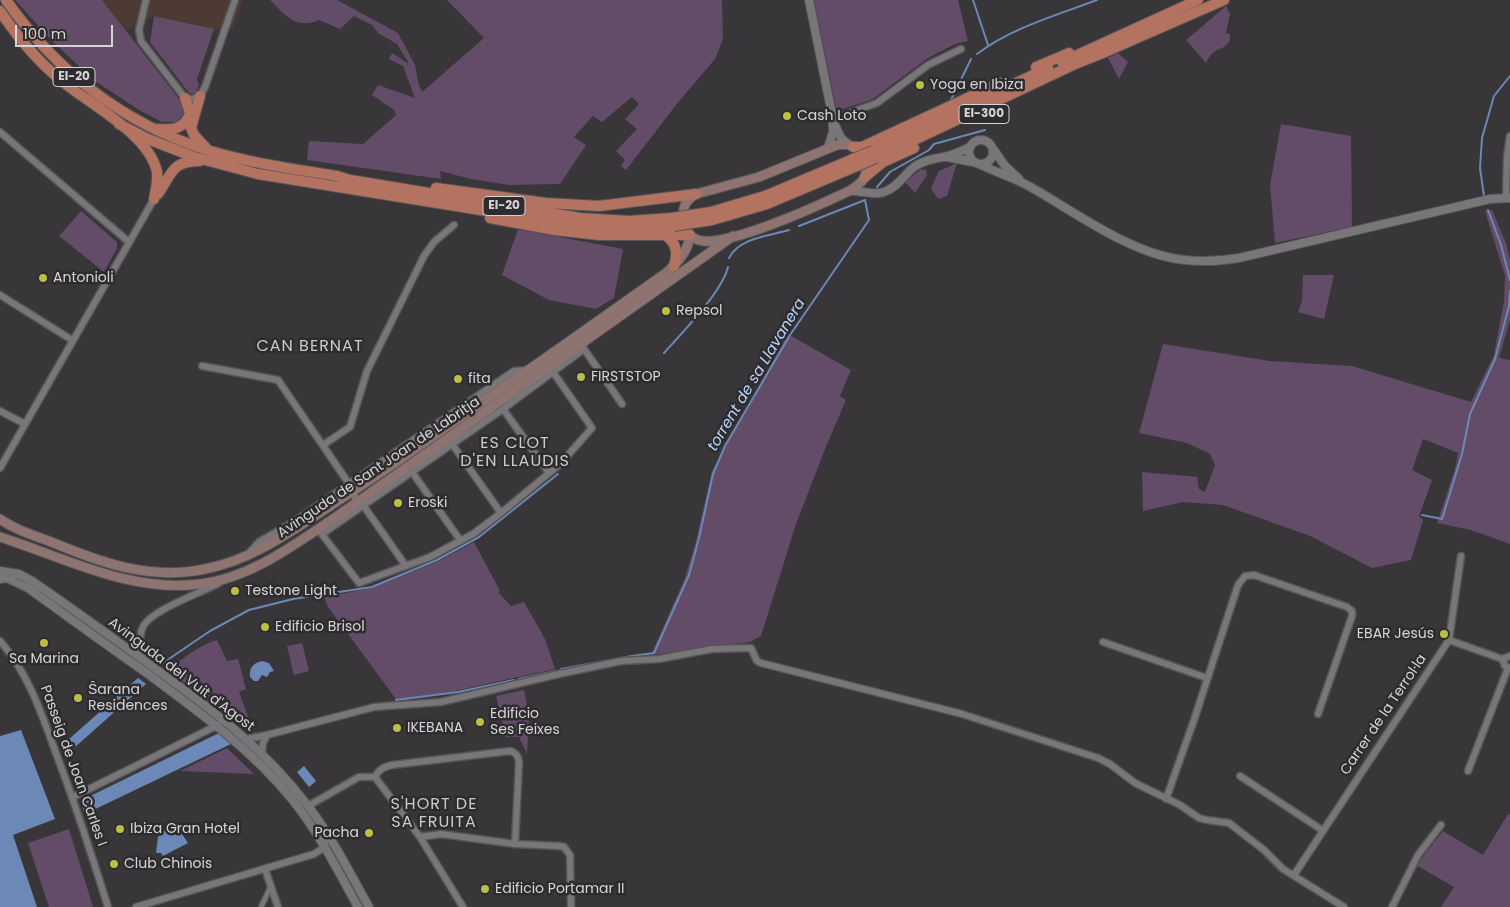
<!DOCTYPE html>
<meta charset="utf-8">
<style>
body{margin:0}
#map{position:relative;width:1510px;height:907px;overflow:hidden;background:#383639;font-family:Poppins,sans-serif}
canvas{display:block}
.scale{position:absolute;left:15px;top:25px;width:98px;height:22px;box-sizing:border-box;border:2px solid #d6d5d6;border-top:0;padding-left:6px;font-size:15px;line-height:18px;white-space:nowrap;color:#d6d5d6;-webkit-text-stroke:4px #2e2c2f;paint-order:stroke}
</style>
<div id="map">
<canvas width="1510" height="907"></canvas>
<div class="scale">100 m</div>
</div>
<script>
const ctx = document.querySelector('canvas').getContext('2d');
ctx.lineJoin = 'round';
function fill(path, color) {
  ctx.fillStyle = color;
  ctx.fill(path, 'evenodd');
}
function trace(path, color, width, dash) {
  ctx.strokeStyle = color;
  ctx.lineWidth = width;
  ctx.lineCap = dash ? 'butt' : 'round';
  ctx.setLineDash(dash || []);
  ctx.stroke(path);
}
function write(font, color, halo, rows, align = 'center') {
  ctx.font = font + ' Poppins,sans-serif';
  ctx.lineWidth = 5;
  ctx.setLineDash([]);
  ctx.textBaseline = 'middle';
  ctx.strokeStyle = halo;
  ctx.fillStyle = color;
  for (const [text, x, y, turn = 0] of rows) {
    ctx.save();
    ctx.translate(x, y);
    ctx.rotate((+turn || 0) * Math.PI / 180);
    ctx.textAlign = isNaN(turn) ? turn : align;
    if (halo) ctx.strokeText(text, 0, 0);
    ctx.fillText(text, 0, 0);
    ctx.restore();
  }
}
fill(new Path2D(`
 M102,0H243L233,28L214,29L154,16L125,30Z`), '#4d3a32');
fill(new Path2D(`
 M15,0H102L183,104L184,113L177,122H162L139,110L95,81L53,42Z
 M270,0H337L398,33L415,65L418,82L422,92L484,38L447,0H722L723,39L715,59L676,105L626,170L621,166L625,160L616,151L637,129L625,119L639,104L632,97L602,122L593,116L574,137L586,145L560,184L509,185L471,179L440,171L441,179L307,160L309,141L363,144L396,115L394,110L372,95L378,85L415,98L403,66L389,59L392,53L407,63L408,62L397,44L378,33L372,25L354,16L340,29L319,20C296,30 285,15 270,0Z
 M814,0H958L968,41L955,44L928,58L873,99L840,110L836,107Z
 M1226,6L1230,14L1226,33L1230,34C1231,47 1222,47 1214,52C1210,55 1208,59 1206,63L1186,40Z
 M154,16L214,29L197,79L199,85L195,94L189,93L150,42Z
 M1118,53L1128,62L1119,79L1108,58Z
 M1281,124L1351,136L1352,227L1275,243L1270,185Z
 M957,163L947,196L938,199L931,188L939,171Z
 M921,169L926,170L927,175L915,193L905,182Z
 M1492,210L1506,243L1510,260V320L1499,358L1510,360V544L1471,530L1437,523L1455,469L1458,453L1423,439L1412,470L1432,480L1419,516L1423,520L1411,560L1372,568L1310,536L1223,505L1183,502L1143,511L1142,472L1197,477L1199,489L1205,492L1215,465L1210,454L1187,443L1139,433L1163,344L1270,361L1352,366L1471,402L1494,355L1504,301L1505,276L1485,211Z
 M81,211L117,242V248L104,272L59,236Z
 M518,229L623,249L614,298L596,309L549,300L502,275Z
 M1303,275H1334L1324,319L1298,312L1302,301Z
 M788,334L851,370L840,396L846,400L827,444L796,524L761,636L750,642L651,655L685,578L696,541L712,471Z
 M474,542L500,591L498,592L511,606L524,602L545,639L555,669L432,696L396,699L328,607L324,597L372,588L439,561Z
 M217,640L227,661L238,659L246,689L239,692L250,722L239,724L170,672C177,660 204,643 217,640Z
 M302,643L309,671L294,675L287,646Z
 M524,690L529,716L527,754L519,737H506L496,696Z
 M227,748L254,774L180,771Z
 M1508,814L1510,815V907H1441L1454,887L1416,865L1443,831L1483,855Z
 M69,829L93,907H49L28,843Z`), '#624c68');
fill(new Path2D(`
 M262,661L269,663L274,671L270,672L267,677L262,675L258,681H254L250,677C249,668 253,663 262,661Z
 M138,678L146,684L65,756L60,747Z
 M21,730L55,819L13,835L37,907H0V736Z
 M219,733L231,744L85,814L80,801Z
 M304,766L316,781L309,787L297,772Z
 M175,829L180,831L188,843L163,856L161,853H156L158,837L165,830Z`), '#6b88b6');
trace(new Path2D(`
 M973,0L988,45
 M977,54C1011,28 1057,15 1097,0
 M950,102L971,59
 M877,187L890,172L929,150L934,144L985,130
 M1484,196L1480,168L1482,138L1494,96L1510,76
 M1488,210L1501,245L1510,280
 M729,258C739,238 768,236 789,230
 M664,353C682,333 722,292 728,267
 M1422,515L1442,519L1462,454L1470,414L1495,359L1509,306L1510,291
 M160,665L210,631L249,610L293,599L372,587L437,560L479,537L558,474
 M561,669L632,656L654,653L689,575L699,538L713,474L725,446L790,335L869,220L865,200L799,226
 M519,679L555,671
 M396,700L458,692L514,680`), '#6b88b6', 2);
const pedestrian = new Path2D(`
 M261,907L271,886`);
const minor = new Path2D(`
 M146,0L139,30L141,41L185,98L192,99L200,96L205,87L235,0
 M833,119L877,103L928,65L961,49
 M0,132L129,242
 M1506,197L1507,157L1510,136
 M0,295L72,340
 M582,346L622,404
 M202,366L278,380L354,491L356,503
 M503,409L549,473
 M0,411L25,424
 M452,444L501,513
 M323,445L350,427L367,371L424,256L434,242L454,225
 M0,468L154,199
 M412,472L460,540
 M363,505L406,566
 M318,529L359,583L430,557L473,534L501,513L560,464L592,428L553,372
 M322,534L503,409L584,349
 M250,552L259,542L295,521L514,371L528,370
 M1449,640L1502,659
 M0,641C29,674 42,715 57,756C76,806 92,856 108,907
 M1103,642L1207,678
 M1510,656L1502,659L1505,666L1510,668
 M143,659C140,648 138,635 144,625C154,609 201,593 219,583
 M247,739L267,735L374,707L441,702L559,674L621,661L659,659L712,649L751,648L757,661L761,663L962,714L1098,758L1110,764L1135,783L1180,805L1199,818L1207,820L1229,823L1264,850L1283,869L1344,907
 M262,753L263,743L267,735
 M1468,771L1508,668
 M1240,776L1322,830
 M375,777C379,769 384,767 392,765L510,751C517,753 518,756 519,763L515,844
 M375,777L420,837L463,907
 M73,797L218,725
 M1166,799L1194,720L1238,585L1245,576L1254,575L1347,607L1352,611V616L1318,714
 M308,806L359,777H375
 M420,837L441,834L515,844L559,846L564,847L570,855L571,907
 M265,869L278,907
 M1294,875L1449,640L1461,556
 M136,907L314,854L325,847L326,831
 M1392,907L1418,855L1441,825`);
const tertiary = new Path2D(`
 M809,0L833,119V132L828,148
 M834,123L841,138L849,145
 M969 152a12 12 0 1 1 24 0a12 12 0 1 1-24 0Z
 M994,150L1005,166L1019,179
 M947,157L973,162
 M981,165C996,172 1012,177 1027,185C1074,211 1131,255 1185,260C1203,262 1221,261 1239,258L1490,199L1510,198
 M849,191C861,190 873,196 884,192C897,188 904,175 914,167C924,160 933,159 944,157C953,155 962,151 970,147
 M0,571L19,574L32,581C73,609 113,638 153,667C210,708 265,749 308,806C332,837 350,873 369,907
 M0,579L7,578L28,588C68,617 108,646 148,674C199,712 250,748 291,798C318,831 337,869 358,907`);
const secondary = new Path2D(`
 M837,145C840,145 845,144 849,145C861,148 870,166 864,178C861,184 855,187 849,191C822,204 725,249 698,240C689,237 685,229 684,220C682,207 685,201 696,194L759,177Z
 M0,519C14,529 32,535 49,541C99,562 150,581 205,569C247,561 283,537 318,514C344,497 370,480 395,463C486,400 576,337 666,273C678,262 688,252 690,235
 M0,537C66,558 129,593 201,584C249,578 291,547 330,521C365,497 400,472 434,448C534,377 634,307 733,236`);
const trunk = new Path2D(`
 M6,0C56,71 124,124 207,150C249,163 294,169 337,176L350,180L580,218L629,221L672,218
 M0,11C16,35 36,59 58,78C87,103 149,133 157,172C158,181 156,190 154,199
 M1062,62L1198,0
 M1036,67L1069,53
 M200,96L191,128L194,135L206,148
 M119,124L148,139L194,157L258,174L555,222L599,227L674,226
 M158,129C173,130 185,129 190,113L185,98
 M853,147H862L1000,83
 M873,151L1048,68
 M876,158L1075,64L1105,52L1224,0
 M865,177L883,162L914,148
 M436,188L546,203L599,206L696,194
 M158,194C172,174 171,161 200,161
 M711,212L765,196L853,159
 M490,218L555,230L599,235H690
 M712,220L767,204L857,166
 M665,235C677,243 678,253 674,266`);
trace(pedestrian, '#575557', 7);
trace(minor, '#575557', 9);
trace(tertiary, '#575557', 10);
trace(secondary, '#575557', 11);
trace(trunk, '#575557', 12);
trace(pedestrian, '#787679', 4.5);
trace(minor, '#787679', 6);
trace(tertiary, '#787679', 8);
trace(secondary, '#8e7470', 9);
trace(trunk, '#b47260', 10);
const trunkBridge = new Path2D(`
 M853,159L873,151
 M857,166L876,158
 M672,218L711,212
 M674,226L712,220`);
trace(trunkBridge, '#575557', 12, []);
trace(trunkBridge, '#b47260', 10);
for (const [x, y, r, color] of [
 [920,85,5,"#bcbf43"],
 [787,116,5,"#bcbf43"],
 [43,278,5,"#bcbf43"],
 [666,311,5,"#bcbf43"],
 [581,377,5,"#bcbf43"],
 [458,379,5,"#bcbf43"],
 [398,503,5,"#bcbf43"],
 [235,591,5,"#bcbf43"],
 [265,627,5,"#bcbf43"],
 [1444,634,5,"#bcbf43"],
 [44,643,5,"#bcbf43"],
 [78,698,5,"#bcbf43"],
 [480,722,5,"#bcbf43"],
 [397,728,5,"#bcbf43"],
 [120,829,5,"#bcbf43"],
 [369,833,5,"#bcbf43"],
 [114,864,5,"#bcbf43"],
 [485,889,5,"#bcbf43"]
]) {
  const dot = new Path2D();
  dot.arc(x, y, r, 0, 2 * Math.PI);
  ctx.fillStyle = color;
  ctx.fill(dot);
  trace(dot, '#2e2c2f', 2);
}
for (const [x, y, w] of [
 [74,77,42],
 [984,114,50],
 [504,206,42]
]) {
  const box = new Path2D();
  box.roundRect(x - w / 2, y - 9.5, w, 19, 4);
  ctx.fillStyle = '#2e2c2f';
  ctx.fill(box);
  trace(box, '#d6d5d6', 1);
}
write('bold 12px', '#d6d5d6', null, [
 ["EI-20",74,77],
 ["EI-300",984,114],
 ["EI-20",504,206]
]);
write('14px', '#d6d5d6', '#2e2c2f', [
 ["Yoga en Ibiza",930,85],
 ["Cash Loto",797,116],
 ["Antonioli",53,278],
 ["Repsol",676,311],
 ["FIRSTSTOP",591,377],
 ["fita",468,379],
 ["Eroski",408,503],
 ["Testone Light",245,591],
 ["Edificio Brisol",275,627],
 ["EBAR Jesús",1434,634,"right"],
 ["Sa Marina",44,659,"center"],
 ["Ŝarana",88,690],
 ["Residences",88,706],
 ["Edificio",490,714],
 ["Ses Feixes",490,730],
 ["IKEBANA",407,728],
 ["Ibiza Gran Hotel",130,829],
 ["Pacha",359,833,"right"],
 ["Club Chinois",124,864],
 ["Edificio Portamar II",495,889]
], 'left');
write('14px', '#d6d5d6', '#2e2c2f', [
 ["Avinguda de Sant Joan de Labritja",379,468,-34],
 ["Avinguda del Vuit d'Agost",181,675,37],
 ["Carrer de la Terrol·la",1384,715,-56],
 ["Passeig de Joan Carles I",73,766,70]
]);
write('italic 15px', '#b9d4fd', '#2e2c2f', [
 ["torrent de sa Llavanera",757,375,-59]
]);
ctx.letterSpacing = '1px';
write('16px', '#cccacd', '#2e2c2f', [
 ["CAN BERNAT",310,347],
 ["ES CLOT",515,444],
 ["D'EN LLAUDIS",515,462],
 ["S'HORT DE",434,805],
 ["SA FRUITA",434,823]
]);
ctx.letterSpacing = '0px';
</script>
